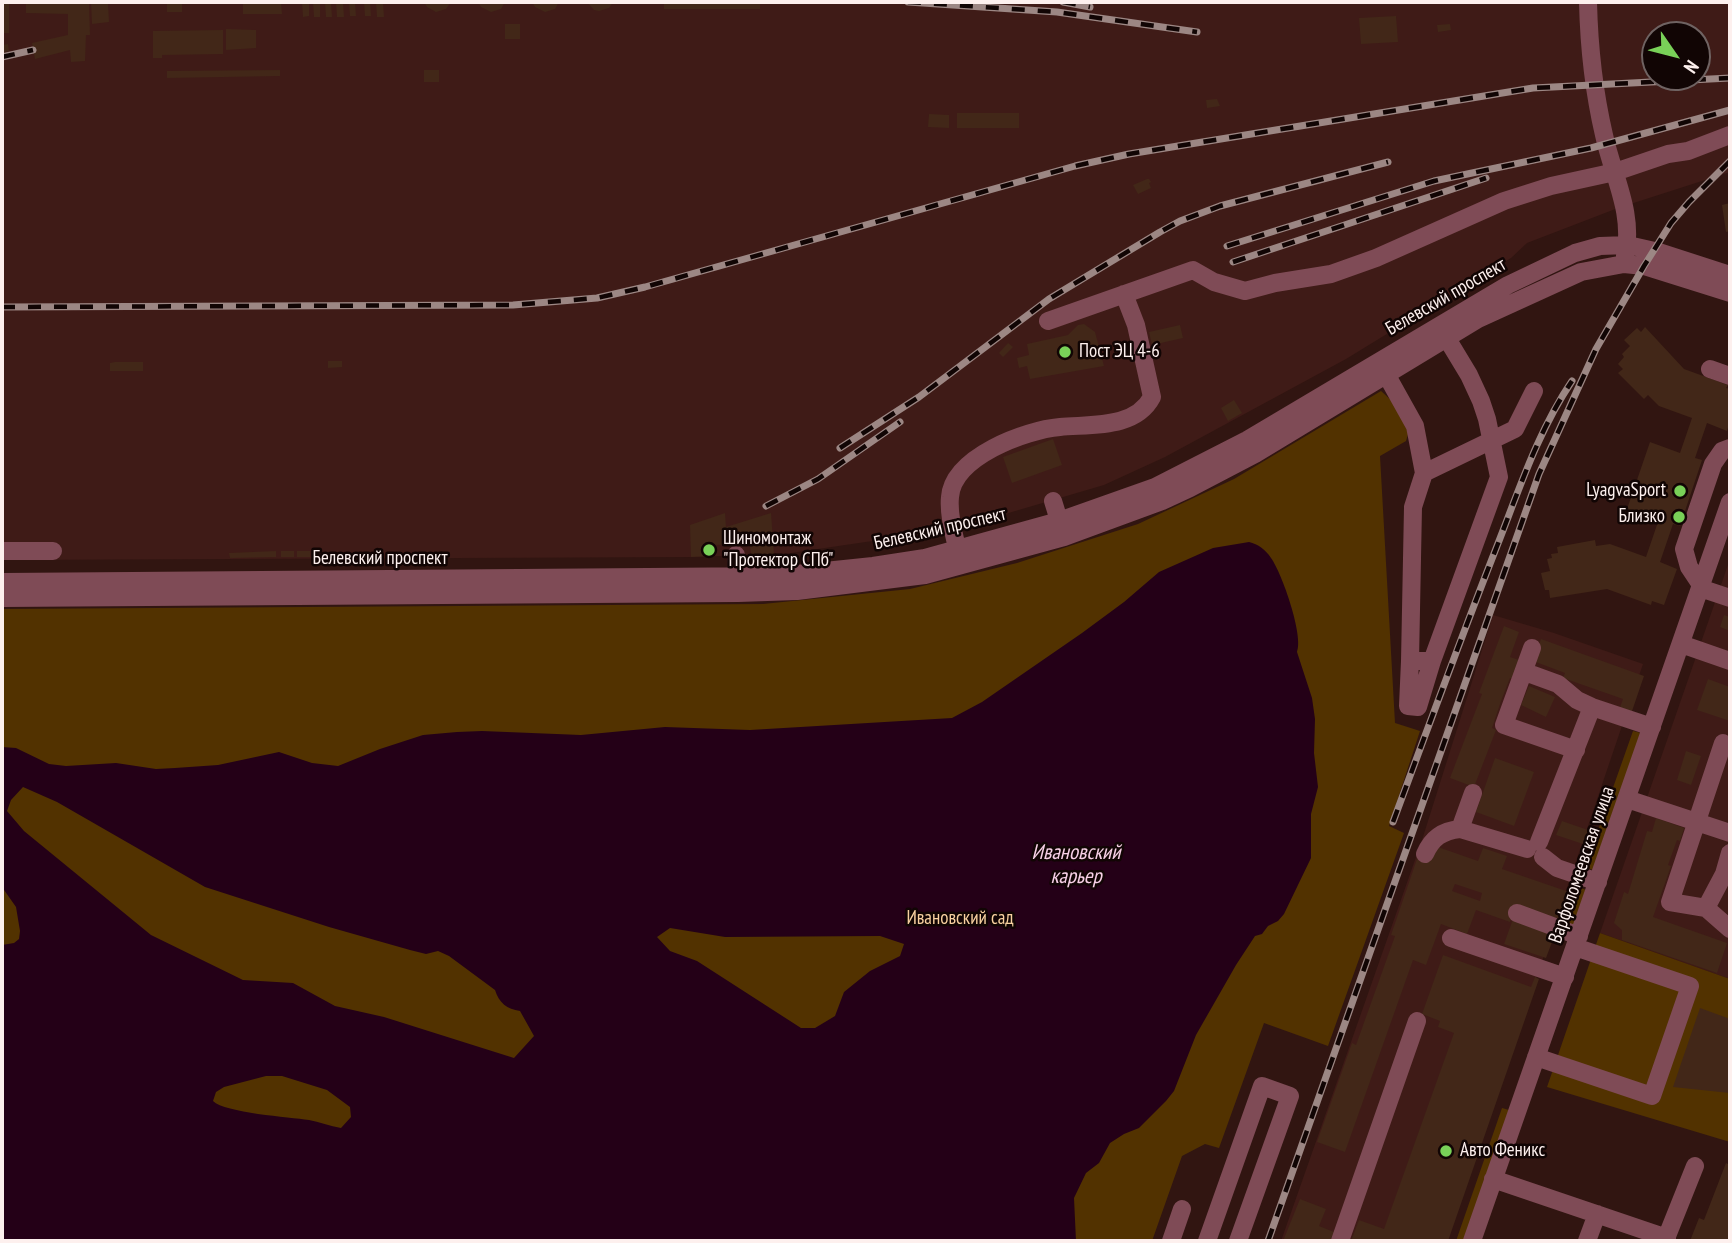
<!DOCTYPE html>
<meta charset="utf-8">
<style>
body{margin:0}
#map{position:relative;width:1732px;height:1243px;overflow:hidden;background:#311511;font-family:"PT Sans Narrow",sans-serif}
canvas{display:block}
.frame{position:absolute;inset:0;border:4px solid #fdf0ee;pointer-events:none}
.north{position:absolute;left:1641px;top:21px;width:70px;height:70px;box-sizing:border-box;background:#110504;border:2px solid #6f6362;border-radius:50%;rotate:125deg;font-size:19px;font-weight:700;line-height:28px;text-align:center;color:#fdf0ee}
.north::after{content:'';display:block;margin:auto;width:24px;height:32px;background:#79d158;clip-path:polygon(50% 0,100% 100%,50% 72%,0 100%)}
</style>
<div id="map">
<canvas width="1732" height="1243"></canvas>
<div class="frame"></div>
<div class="north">N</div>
</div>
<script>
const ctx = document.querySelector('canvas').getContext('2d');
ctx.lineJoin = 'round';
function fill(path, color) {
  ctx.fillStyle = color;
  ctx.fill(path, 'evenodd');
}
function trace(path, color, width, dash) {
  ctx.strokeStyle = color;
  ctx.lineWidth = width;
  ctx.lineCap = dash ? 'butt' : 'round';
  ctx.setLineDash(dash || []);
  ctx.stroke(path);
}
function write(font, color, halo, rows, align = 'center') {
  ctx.font = font + ' "PT Sans Narrow",sans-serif';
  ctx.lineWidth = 5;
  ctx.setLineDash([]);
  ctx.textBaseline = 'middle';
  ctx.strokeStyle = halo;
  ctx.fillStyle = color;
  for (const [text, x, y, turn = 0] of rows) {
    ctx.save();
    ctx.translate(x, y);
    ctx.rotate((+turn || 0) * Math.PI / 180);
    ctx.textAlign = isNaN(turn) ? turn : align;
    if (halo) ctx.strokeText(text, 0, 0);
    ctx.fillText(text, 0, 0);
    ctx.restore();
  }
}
fill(new Path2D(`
 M2,2H1730V172L1618,208L1527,243L1511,258L1346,359L1165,457L1104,485L954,529L784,554L691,557L2,560ZM1655,35H1697V77H1655Z
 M1730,559V979L1600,933Z
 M1493,615L1554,633L1643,664L1447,1241H1281L1422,840Z`), '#3f1b17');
fill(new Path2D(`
 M1381,391L1391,400L1409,431L1406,441L1380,456L1395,723L1420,731L1389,826L1404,833L1328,1046L1264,1023L1219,1148L1205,1144L1182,1156L1152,1241H2V609L763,604L910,589L1017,563L1138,524L1234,479Z
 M1633,731L1641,733L1593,870L1585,867Z
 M1579,887L1586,890L1573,927L1566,925Z
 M1600,933L1730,979V1142L1547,1087Z
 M1502,1108L1509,1110L1464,1241H1456Z`), '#523200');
fill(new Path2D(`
 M1249,542C1258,544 1266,550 1271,558C1282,573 1304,636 1297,652L1312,698L1315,719L1314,753L1318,787L1311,814V858L1284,914L1278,921L1268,926L1262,934L1255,936L1236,965L1196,1035L1174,1091L1166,1101L1139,1128L1124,1134L1110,1143L1099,1163L1086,1173L1074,1198L1076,1241H2V945L14,943L19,939L20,931L16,907L2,887V747L16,748L49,764L66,766L116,763L156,769L175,768L218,765L279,752L312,763L338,766L380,749L423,735L457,732L482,731L581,735L665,727L750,730L952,718L982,702L1082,633L1124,602L1159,572L1213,548ZM23,787L57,802L205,887L329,927L410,950L426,954L438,951L449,956L495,990C499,1003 507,1009 520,1011L534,1036L514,1058L384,1017L335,1006L293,983L243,980L151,935L24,831L7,811L11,800ZM670,928L725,937L880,936L904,944L900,956L870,971L844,992L835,1016L815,1028H801L697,961L670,951L657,937ZM266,1076H282L327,1090L350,1107L351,1117L341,1128C330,1126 319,1122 309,1120C289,1117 225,1113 213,1101L216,1092L224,1087Z`), '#240017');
fill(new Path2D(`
 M2,2H9V33H2Z
 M26,2H89L90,35H86L85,61L71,62L70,50L35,59L32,43L68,35V14L26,13Z
 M91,2H108L109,22L92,24Z
 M167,2H182V12H167Z
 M243,2H281L282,14H243Z
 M302,2H309V16L303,17Z
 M313,2H320V17H314Z
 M325,2H331L332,17H326Z
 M336,2H343L344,17H337Z
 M349,2H355L356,16H350Z
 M364,2H370L371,16H365Z
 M376,2H383L384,17H377Z
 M424,2H451L446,9L436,12L427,7Z
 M478,2H505L501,9L491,12L481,7Z
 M532,2H559L555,9L545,12L535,7Z
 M587,2H613L609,8L599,11L594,10Z
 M664,2H760V9H664Z
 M1396,16L1398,42L1361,44L1359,18Z
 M505,24H520V39H505Z
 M1450,24L1451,30L1438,32L1437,25Z
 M226,29L256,30V48L226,50Z
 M223,30V54L162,55V58H153V31Z
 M8,44L9,51L2,53V45Z
 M280,70V76L167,78V71Z
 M424,70H439V82H424Z
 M1217,99L1220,106L1207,108L1206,100Z
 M957,113H1019V128H957Z
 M929,114L949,115V128L928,127Z
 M1147,179H1149L1151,182L1149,183L1151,188L1138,194L1133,185Z
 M1730,203V231L1726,232L1722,205Z
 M1084,324L1095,332L1104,366L1030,379L1027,366L1019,368L1017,358L1029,355L1027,344L1068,335L1078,325Z
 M1180,325L1183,338L1152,345L1149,332Z
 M1645,327L1684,369L1728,385L1726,388L1730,389V421L1727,431L1707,423L1695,458L1702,460L1680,526L1673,524L1660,562L1677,569L1664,605L1652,601L1651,605L1607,589L1550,598L1549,590H1545L1541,573L1550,571L1547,559L1552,558L1551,554L1558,553L1557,547L1595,540L1596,546L1610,544L1646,557L1659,519L1627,509L1650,442L1680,453L1692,418L1659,406L1648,395L1644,399L1618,373L1623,369L1618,364L1624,357L1622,354L1630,346L1624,340L1637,328L1641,332Z
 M1008,343L1013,347L1003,357L999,353Z
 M328,361H342V367L328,368Z
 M115,362H143V371H110V363Z
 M1234,400L1242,413L1228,421L1221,408Z
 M1053,439L1062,465L1012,483L1003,457Z
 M725,513L726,527L771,513L774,554L751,555L750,544L712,545V556L691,557L690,525Z
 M276,551V557L230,558L229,553Z
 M281,551H294V557H281Z
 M297,551H310V557H297Z
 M1724,615L1730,617V631L1720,627Z
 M1504,626L1519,632L1510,657L1522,661L1515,680L1510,678L1501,701L1492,728L1496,730L1474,787L1450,778L1482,694L1479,693Z
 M1541,639L1644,676L1631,714L1619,710L1623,699L1563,678L1565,673L1533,661Z
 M1708,679L1730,687V721L1697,710Z
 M1529,686L1555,697L1546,717L1521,705Z
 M1686,751L1701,756L1691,785L1677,780Z
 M1495,758L1534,772L1514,826L1476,812Z
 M1656,818L1684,828L1680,841L1677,840L1668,865L1671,866L1653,917L1727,943L1717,973L1622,940V930L1614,923L1624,892L1628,894L1647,831L1652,832Z
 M1562,821L1588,830L1583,844L1556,835Z
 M1435,846L1478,861L1483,848L1507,856L1502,869L1569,892L1559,920L1516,905L1510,922L1476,910L1467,934L1441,924L1426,965L1413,960L1345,1152L1317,1142L1352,1043L1356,1045L1395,936L1391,935L1418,856ZM1455,884L1482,893L1480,901L1452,891Z
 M1513,919L1555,934L1546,958L1504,944Z
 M1443,955L1531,987L1535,977L1539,979L1448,1241H1351L1359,1220L1384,1229L1454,1033L1438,1027L1440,1021L1422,1014Z
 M1700,1008L1730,1019V1093L1673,1087Z
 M1726,1163L1730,1165V1241H1690L1699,1218L1704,1220Z
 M1300,1199L1326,1209L1319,1226L1334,1232L1330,1241H1283Z`), '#422718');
trace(new Path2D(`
 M1588,2C1589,46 1594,92 1604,135C1613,177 1634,212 1625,256
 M1048,321L1193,270L1214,282L1245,291L1275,283L1331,274L1376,258L1504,201L1551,186L1615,172L1668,154L1688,151L1730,135
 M1710,369L1730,376
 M1386,374L1415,426L1424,473L1413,507L1410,661H1432L1499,477L1487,419L1481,401L1469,375L1440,327
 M1424,473L1515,429L1534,391
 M1053,501L1062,530
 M2,551H53
 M736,555L738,587
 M960,561C956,541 948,517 950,497C953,457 1025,430 1060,427C1091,424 1135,429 1152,397L1136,325L1124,294
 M2,582L777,576L873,566L925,558L1059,521L1155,487L1247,440L1508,285L1575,253L1600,246L1628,245L1659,252L1730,275
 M1701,585L1689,567L1684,549L1713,464L1722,451L1730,448
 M1700,588L1730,598
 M2,598L738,593L797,591L925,575L1064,537L1162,501L1190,488L1255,454L1478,319L1581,272L1624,264L1644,266L1730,293
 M1681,644L1730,661
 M1532,648L1504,725L1576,750
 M1410,661L1408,706L1418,707L1432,661
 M1525,672L1558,684L1577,700L1592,707L1652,727
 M1627,799L1730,833
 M1460,829L1473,793
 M1539,842L1592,707
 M1730,853L1724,874L1706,908L1730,929
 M1425,854C1432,838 1442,831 1460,829L1527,849
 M1543,857L1557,868L1598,882
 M1706,908L1670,902L1723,743
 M1517,913L1579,936
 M1451,938L1565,977
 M1536,1057L1652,1096L1690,986L1575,947
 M1493,1179L1667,1238
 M1171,1241L1182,1209
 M1207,1241L1262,1086L1290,1096L1238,1241
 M1340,1241L1417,1021
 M1472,1241L1730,502
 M1587,1241L1597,1214
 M1665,1241L1695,1166`), '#7f4b56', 18);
const rail = new Path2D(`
 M908,2L1057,12L1197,32
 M1063,2L1090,7
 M2,57L33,50
 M1227,246L1434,181L1591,148L1730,110
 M1233,262L1486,178
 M2,307L513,305L597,298L645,287L1075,166L1129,154L1533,88L1730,78
 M840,448L919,397L1049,299L1160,232L1180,221L1220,206L1388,162
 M766,506L818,479L900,422
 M1393,822C1427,730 1461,638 1497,546C1519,490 1538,431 1572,381
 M1268,1241L1539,474L1596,349L1644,266L1671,223L1689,202L1730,161`);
trace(rail, '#9c8784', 7);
trace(rail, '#110504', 4.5, [13]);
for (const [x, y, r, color] of [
 [1065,352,7,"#79d158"],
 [1680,491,7,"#79d158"],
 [1679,517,7,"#79d158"],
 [709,550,7,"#79d158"],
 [1446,1151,7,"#79d158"]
]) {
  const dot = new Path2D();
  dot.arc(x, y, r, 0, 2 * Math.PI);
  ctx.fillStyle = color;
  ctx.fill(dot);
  trace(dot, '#110504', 2.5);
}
write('19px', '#fdf0ee', '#110504', [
 ["Белевский проспект",1446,297,-30],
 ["Белевский проспект",940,529,-13],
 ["Белевский проспект",380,559],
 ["Варфоломеевская улица",1582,865,-71]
]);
write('19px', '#fdf0ee', '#110504', [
 ["Пост ЭЦ 4-6",1079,352],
 ["LyagvaSport",1666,491,"right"],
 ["Близко",1665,517,"right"],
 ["Шиномонтаж",723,539],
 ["\"Протектор СПб\"",723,561],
 ["Авто Феникс",1460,1151]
], 'left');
write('19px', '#f9d1a1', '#110504', [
 ["Ивановский сад",960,919]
]);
write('italic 21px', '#f7d0e6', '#110504', [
 ["Ивановский",1076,853],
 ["карьер",1076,877]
]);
</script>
